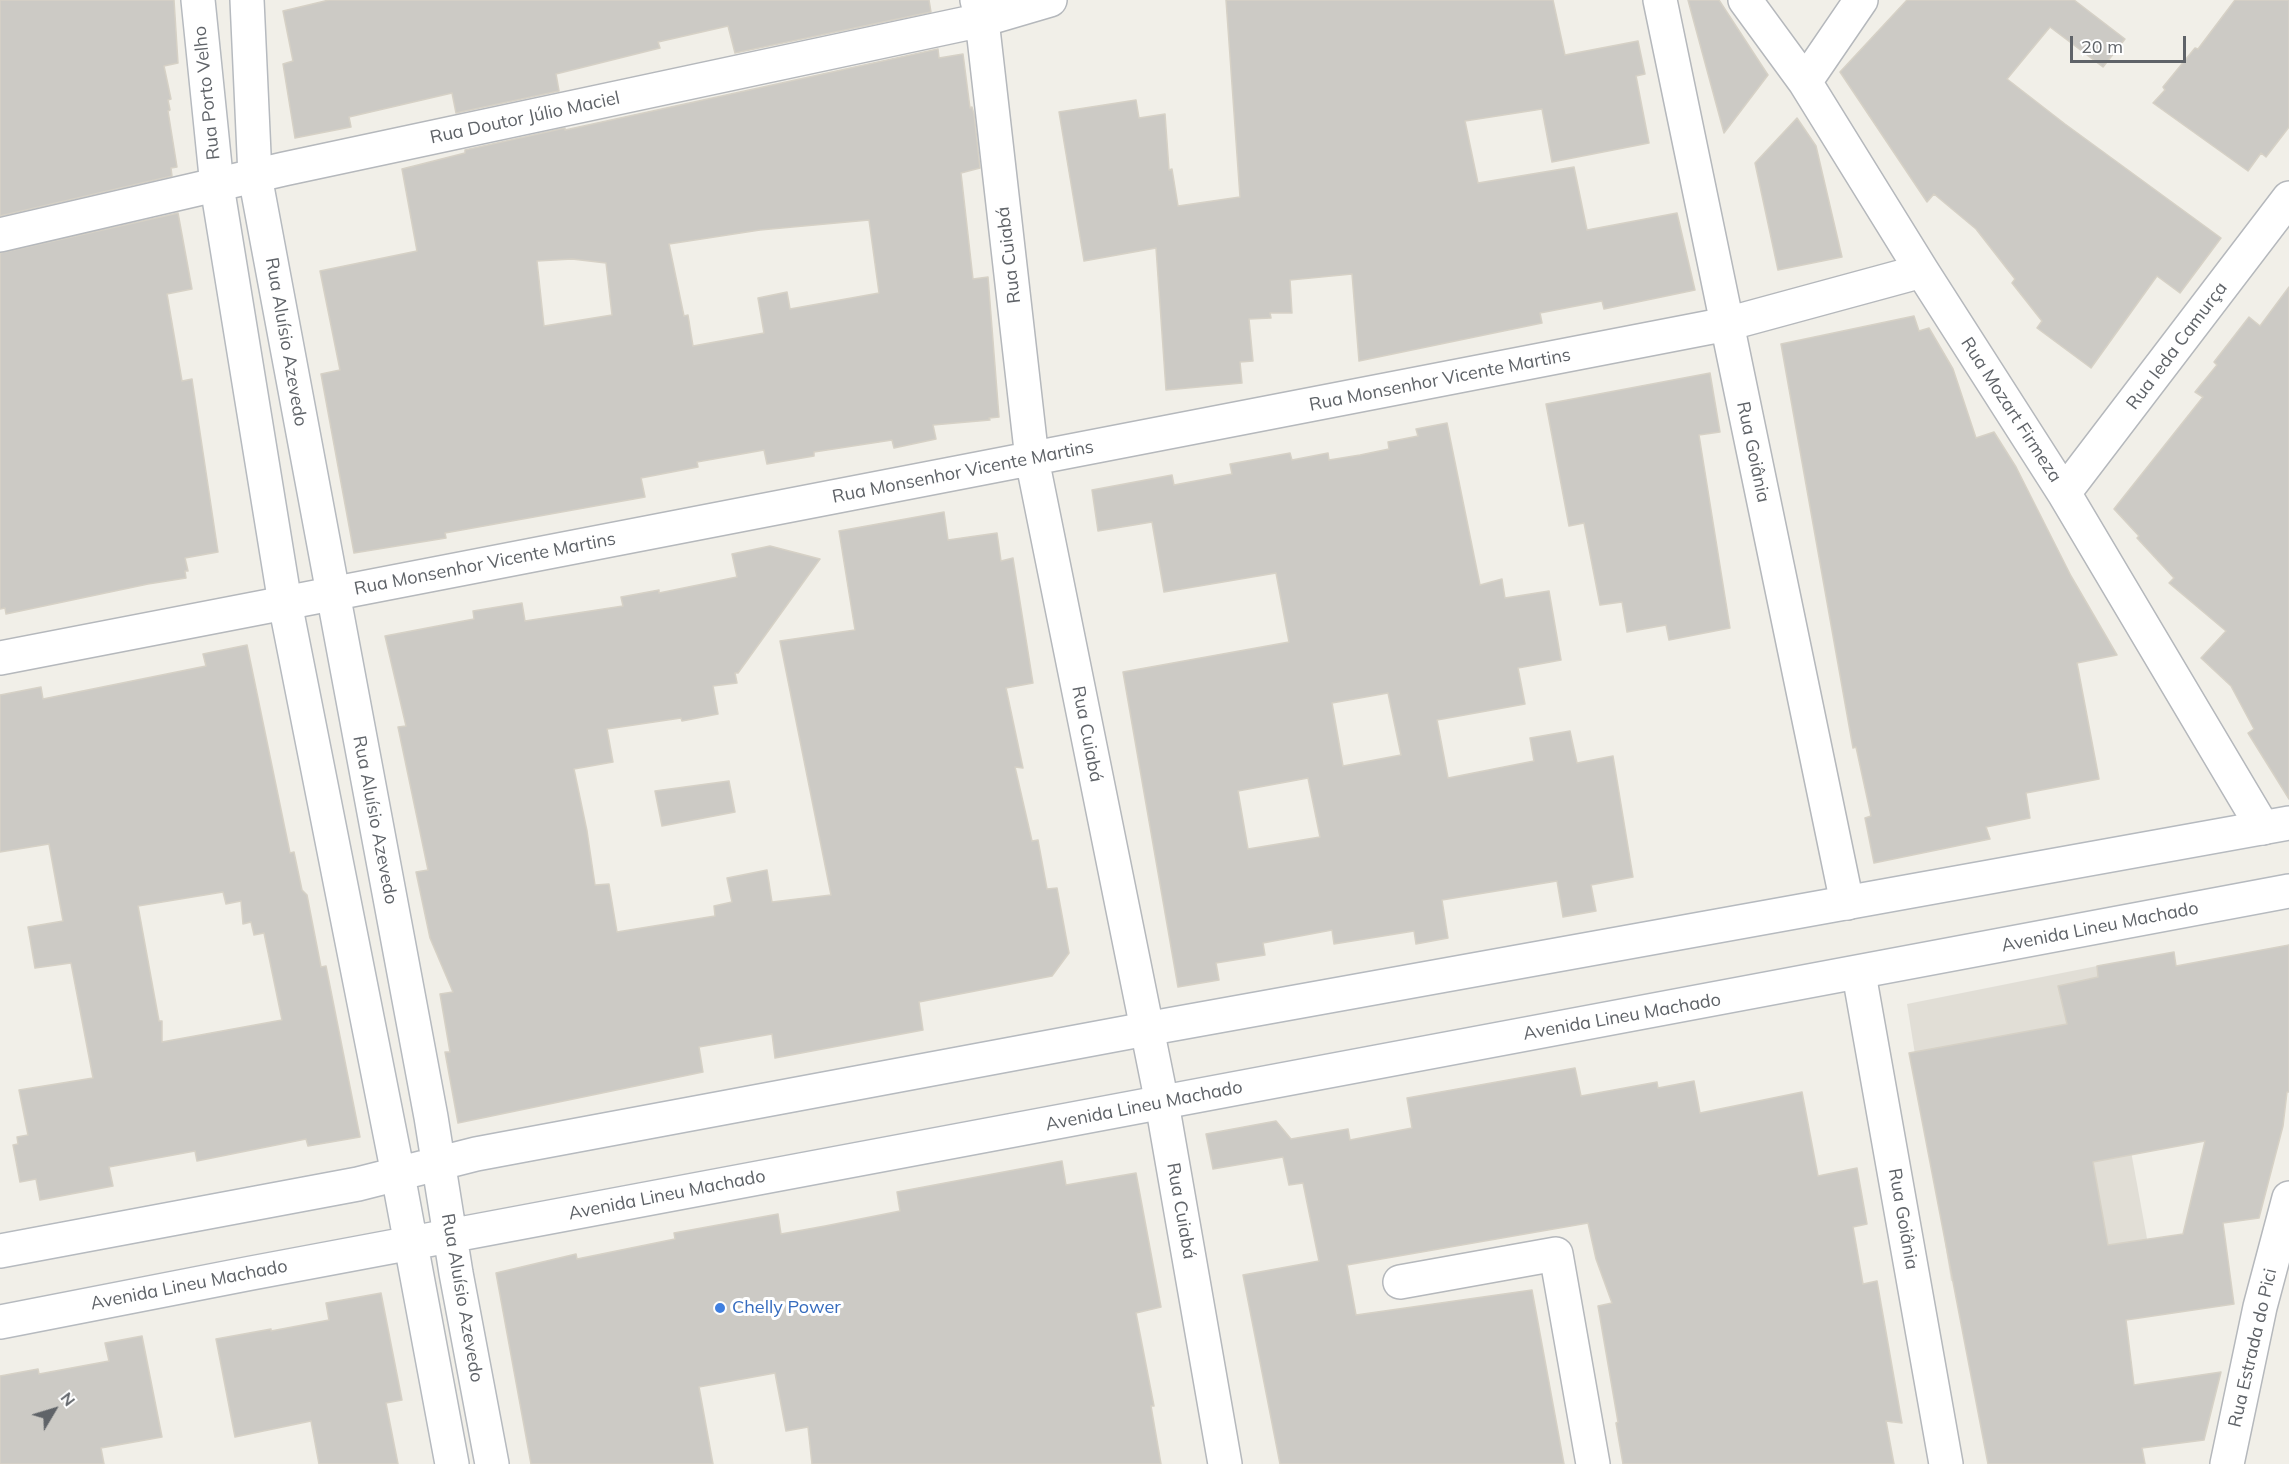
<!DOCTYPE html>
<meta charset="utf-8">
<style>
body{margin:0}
#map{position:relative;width:2289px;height:1464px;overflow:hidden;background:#f1efe8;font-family:Mulish,sans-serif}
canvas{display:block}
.north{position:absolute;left:24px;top:1380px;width:60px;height:60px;-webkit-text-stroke:4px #fff;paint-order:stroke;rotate:52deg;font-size:16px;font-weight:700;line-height:24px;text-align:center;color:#5f6368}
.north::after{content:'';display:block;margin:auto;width:21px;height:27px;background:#5f6368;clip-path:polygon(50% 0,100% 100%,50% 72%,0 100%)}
.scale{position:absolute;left:2070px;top:36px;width:116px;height:27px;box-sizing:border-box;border:3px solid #5f6368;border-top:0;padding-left:8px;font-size:18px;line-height:21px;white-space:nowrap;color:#5f6368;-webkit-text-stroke:4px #fff;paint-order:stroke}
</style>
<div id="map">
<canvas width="2289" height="1464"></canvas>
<div class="north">N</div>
<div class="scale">20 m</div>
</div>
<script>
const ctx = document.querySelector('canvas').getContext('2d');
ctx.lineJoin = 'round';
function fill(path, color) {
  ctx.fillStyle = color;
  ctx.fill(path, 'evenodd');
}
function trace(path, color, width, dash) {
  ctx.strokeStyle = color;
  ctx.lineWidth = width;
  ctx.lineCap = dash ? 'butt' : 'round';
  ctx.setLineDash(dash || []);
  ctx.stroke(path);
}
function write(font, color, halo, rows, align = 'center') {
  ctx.font = font + ' Mulish,sans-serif';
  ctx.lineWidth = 6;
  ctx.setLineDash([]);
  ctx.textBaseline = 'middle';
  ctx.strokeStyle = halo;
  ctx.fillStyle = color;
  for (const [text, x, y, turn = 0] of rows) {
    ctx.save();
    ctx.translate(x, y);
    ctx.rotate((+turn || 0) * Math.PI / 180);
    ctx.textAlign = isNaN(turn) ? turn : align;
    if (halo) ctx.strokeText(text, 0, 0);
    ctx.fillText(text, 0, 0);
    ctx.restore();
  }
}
fill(new Path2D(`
 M2097,966L2148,1244L1951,1281L1907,1004Z`), '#e1ded6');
const building = new Path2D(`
 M0,0H174L178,63L164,66L171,99L168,100L170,110L168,111L177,167L171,168L172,176L0,216Z
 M329,0H929L931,12L735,53L728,26L658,42L660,48L556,74L559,91L456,113L452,93L349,117L351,127L295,138L283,64L293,61L283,11Z
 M1226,0H1553L1565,55L1638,41L1645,74L1636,76L1649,143L1552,162L1542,109L1465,121L1478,183L1574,167L1587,230L1677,213L1695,290L1604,309L1602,301L1540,313L1542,323L1359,361L1352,274L1290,280L1292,313H1270L1271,318L1249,319L1253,361L1240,362L1242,383L1166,390L1156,248L1084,261L1059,112L1136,100L1139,118L1165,114L1169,170L1172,169L1178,206L1240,197Z
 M1688,0H1719L1768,75L1724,133Z
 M1907,0H2074L2125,39L2103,67L2050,27L2007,79L2065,124L2221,238L2180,293L2157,276L2091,368L2037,328L2042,321L2012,283L2015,279L1976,229L1934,194L1927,202L1840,72Z
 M2235,0H2289V127L2266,157L2261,153L2248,171L2153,103L2165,90L2163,87L2195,48L2198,49Z
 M938,49L939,58L963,54L970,108L972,107L974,114L980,168L961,173L973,279L988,277L999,417L989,418L990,420L933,425L936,439L894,448L892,440L814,452V456L767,464L764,450L697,462L698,467L641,478L645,497L445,533L446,538L354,553L321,374L340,370L320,271L417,251L402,169L465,153V150L565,128V130ZM869,220L879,293L790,309L787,292L758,298L764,333L693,346L688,315L684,316L669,244L760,230ZM572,259L606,263L612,315L544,326L537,261Z
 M1797,118L1816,146L1842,257L1778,270L1755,163Z
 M178,213L192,289L167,294L182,381L192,379L218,552L185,558L188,571H185L186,578L148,584L6,614L5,608L0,609V253Z
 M2289,287V799L2248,733L2254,729L2231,686L2201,658L2226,631L2169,583L2174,578L2137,538L2139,536L2114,509L2203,397L2195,392L2217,365L2214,362L2249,317L2260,326Z
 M1914,316L1919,331L1929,328L1953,369L1976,438L1994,432L2016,467L2071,576L2117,655L2077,663L2099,779L2026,793L2030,818L1986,827L1990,839L1874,863L1865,818L1871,816L1856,747L1853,748L1781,344Z
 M1710,373L1720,432L1699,435L1730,628L1669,640L1666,625L1627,632L1622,602L1600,605L1584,523L1569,526L1546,404Z
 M1447,423L1480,585L1502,579L1505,598L1549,591L1561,660L1518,668L1525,704L1437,720L1448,778L1534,761L1530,738L1570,731L1577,763L1613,756L1633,877L1591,885L1596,911L1563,917L1557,881L1442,900L1448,938L1416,944L1414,931L1334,944L1332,930L1263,943L1265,955L1216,963L1219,980L1178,987L1123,672L1289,642L1276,573L1164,592L1152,522L1098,531L1092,490L1172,475L1174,485L1232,474L1230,464L1290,453L1292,460L1328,453L1329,460L1360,455L1389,449L1388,442L1418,436L1416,429ZM1388,693L1401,755L1343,766L1332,703ZM1308,778L1320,837L1248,849L1238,791Z
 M944,512L948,540L997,533L1001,561L1013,558L1033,683L1006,688L1023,768L1015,767L1032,841L1038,840L1047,889L1057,888L1069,953L1052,976L919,1002L923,1030L775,1058L772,1034L699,1047L703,1072L458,1123L445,1052H450L440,994L453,992L430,938L416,872L428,870L398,727L406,726L385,636L474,619L473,611L522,603L525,621L623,606L621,597L659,590V593L737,577L732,554L770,546L820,559L738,673H735L737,683L713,686L718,714L682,721L681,718L607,729L613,762L574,769L587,831L595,885L609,884L617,932L715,916L714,906L732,902L727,878L767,870L772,902L831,895L780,641L855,630L839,531Z
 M247,645L290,853L294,852L302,890L307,895L321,967L326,966L360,1137L308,1146L306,1139L197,1161L195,1151L109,1167L113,1186L40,1200L36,1179L20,1182L13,1145L18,1144L17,1137L28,1135L19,1090L93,1078L71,963L35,968L28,927L63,921L49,844L0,852V695L41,687L43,699L206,666L203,654ZM223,892L226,904L241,901L243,924L251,922L254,935L264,933L282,1020L162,1042V1021H159L138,906Z
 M729,781L735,812L662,826L655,791Z
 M2289,945V1092H2287L2283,1126L2259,1218L2223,1223L2234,1304L2126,1320L2134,1385L2221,1372L2204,1440L2142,1448L2145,1464H1988L1909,1053L2067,1024L2058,986L2098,977L2097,966L2174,952L2176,966ZM2205,1141L2183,1234L2108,1245L2093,1162Z
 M1575,1068L1581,1096L1657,1082L1658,1088L1694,1081L1700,1113L1802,1092L1818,1176L1857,1168L1867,1224L1853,1227L1863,1284L1877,1281L1902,1423L1886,1421L1894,1464H1623L1616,1423L1618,1422L1598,1306L1612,1303L1596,1259L1588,1223L1347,1265L1356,1315L1532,1290L1564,1464H1280L1243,1275L1319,1261L1303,1183L1289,1185L1283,1157L1213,1169L1206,1134L1276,1121L1291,1139L1348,1129L1350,1140L1412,1128L1407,1098Z
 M1062,1161L1066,1185L1136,1173L1161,1307L1136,1313L1154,1406H1151L1161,1464H812L808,1427L786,1431L775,1373L699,1387L713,1464H531L496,1273L576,1254L577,1259L675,1239L674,1233L778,1214L781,1234L825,1226L900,1211L897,1192Z
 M381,1293L402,1400L386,1403L398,1464H319L311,1421L235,1437L216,1339L271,1329V1331L329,1320L326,1303Z
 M142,1336L162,1437L101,1448L104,1464H0V1376L38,1369L39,1374L109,1361L105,1343Z`);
fill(building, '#cccac5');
trace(building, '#d6d1c6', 1.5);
const street = new Path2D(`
 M977,0L982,20L1032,459L1162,1103L1225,1464
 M1660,0L1847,903
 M1745,0L1805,82L1922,271L2064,493L2263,828
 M1805,82L1861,0
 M0,235L284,169L982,20L1050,0
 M2064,493L2289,198
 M0,658L1727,324L1922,271
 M1859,974L1946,1464
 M1400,1282L1556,1254L1593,1464
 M2227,1464L2260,1307L2289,1198`);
const secondary = new Path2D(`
 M198,0L217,186L285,603L396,1164L452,1464
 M247,0L255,176L431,1117L456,1273L492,1464
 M0,1251L358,1184L476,1154L1146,1029L2289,823
 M0,1322C762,1172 1527,1037 2289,891`);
trace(street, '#b5b8bc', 36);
trace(secondary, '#b6babf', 36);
trace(street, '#fff', 33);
trace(secondary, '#fff', 33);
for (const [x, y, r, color] of [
 [720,1308,6,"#3f7fe0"]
]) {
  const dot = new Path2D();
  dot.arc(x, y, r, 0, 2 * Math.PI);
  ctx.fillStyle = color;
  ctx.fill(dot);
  trace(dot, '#fff', 2);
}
write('18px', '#5f6368', '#fff', [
 ["Rua Porto Velho",207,93,-96],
 ["Rua Doutor Júlio Maciel",525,118,-12],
 ["Rua Cuiabá",1009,255,-97],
 ["Rua Aluísio Azevedo",286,342,80],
 ["Rua Ieda Camurça",2177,346,-53],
 ["Rua Monsenhor Vicente Martins",1440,380,-11],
 ["Rua Mozart Firmeza",2011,410,57],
 ["Rua Goiânia",1753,452,78],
 ["Rua Monsenhor Vicente Martins",963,472,-11],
 ["Rua Monsenhor Vicente Martins",485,564,-11],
 ["Rua Cuiabá",1087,734,79],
 ["Rua Aluísio Azevedo",375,820,79],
 ["Avenida Lineu Machado",2100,927,-11],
 ["Avenida Lineu Machado",1622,1017,-10],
 ["Avenida Lineu Machado",1144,1106,-11],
 ["Avenida Lineu Machado",667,1195,-11],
 ["Rua Cuiabá",1181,1211,80],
 ["Rua Goiânia",1903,1219,80],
 ["Avenida Lineu Machado",189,1285,-11],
 ["Rua Aluísio Azevedo",462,1298,80],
 ["Rua Estrada do Pici",2253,1348,-77]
]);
write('18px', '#366cbe', '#fff', [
 ["Chelly Power",732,1308]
], 'left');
</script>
